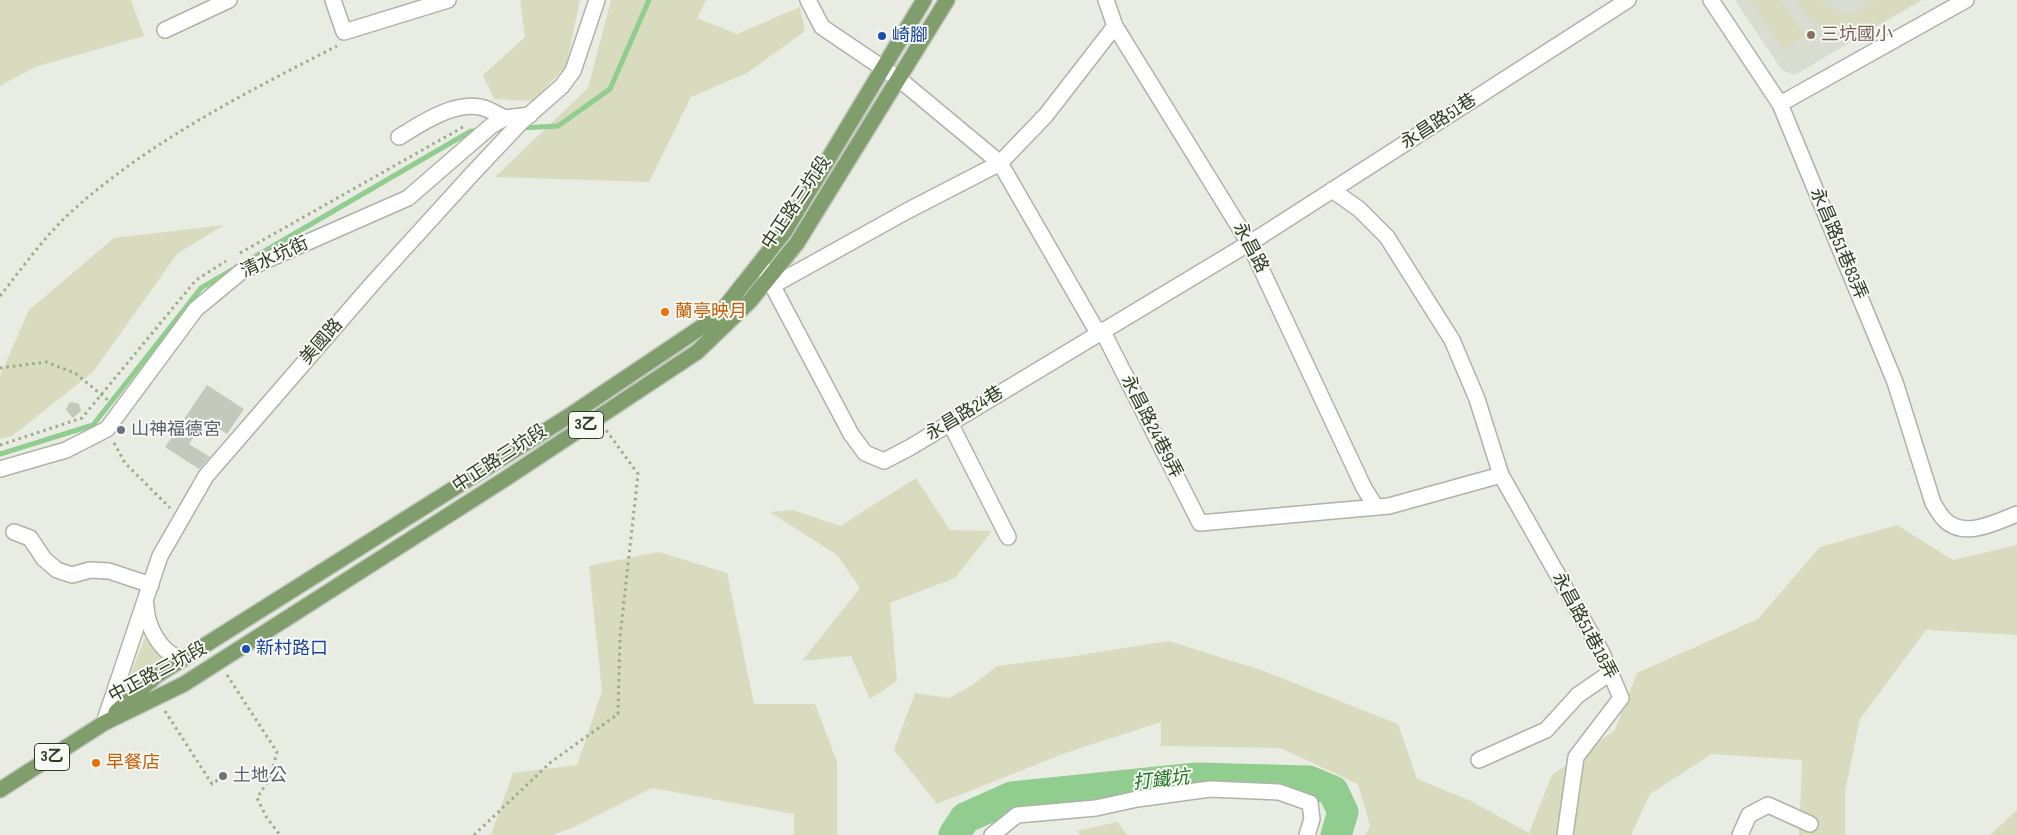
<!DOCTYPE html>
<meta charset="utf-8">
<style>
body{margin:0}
canvas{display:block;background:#e9ece3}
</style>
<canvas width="2017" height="835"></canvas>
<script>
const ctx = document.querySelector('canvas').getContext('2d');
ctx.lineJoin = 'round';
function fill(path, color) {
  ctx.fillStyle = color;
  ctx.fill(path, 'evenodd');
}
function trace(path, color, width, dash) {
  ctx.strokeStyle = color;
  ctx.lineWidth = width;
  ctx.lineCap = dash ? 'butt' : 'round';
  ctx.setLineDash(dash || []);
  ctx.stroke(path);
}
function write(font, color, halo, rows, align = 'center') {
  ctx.font = font + ' "Sofia Sans Condensed","Noto Sans TC",sans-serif';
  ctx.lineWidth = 4;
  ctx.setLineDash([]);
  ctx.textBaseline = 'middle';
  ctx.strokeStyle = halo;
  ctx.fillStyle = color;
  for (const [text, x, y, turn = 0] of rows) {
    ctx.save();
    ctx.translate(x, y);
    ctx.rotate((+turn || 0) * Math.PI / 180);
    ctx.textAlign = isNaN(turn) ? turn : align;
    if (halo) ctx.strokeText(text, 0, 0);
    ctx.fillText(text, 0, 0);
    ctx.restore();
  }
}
fill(new Path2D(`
 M1735,0H1922L1795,75L1782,70Z`), '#d8dcd1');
fill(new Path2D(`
 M0,0H131L144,36L35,67L0,86Z
 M520,0H580L566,66L533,101L494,99L483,75L525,37Z
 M611,0H706L697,18L737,34L800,7L805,31L747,73L691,97L649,182L495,177L588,88Z
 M1751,0H1781L1805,36L1784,50Z
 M1796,0H1820L1841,13L1855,14L1875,0H1918C1900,11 1880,26 1861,34C1835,44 1808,21 1796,0Z
 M224,225L177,254L93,372L12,436L0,439V376L29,310L114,238Z
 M916,478L950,530L992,531L955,578L890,603L897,681L870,699L851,656L802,661L860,588L837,555L770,512L793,510L840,526Z
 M1897,525L1953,560L2017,545V635L1926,630L1860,719L1845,792V835H1799L1802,760L1712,754L1650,794L1631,835H1365L1370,826L1358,784L1280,748L1161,746V722L1068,752L937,804L894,750L915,693L949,698L971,686L997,666L1068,657L1169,641L1264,671L1398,724L1417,779L1471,801L1529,833L1552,775L1615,730L1637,673L1758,619L1820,547Z
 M659,552L727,573L754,704H815L837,762V835H794V814L652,788L574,827L553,835H491L513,773L577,765L602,691L589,566Z
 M147,632L164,657L129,679Z
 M2017,810V835H1990Z
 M1117,822L1127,835H1080L1077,831Z`), '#d8dbbe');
trace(new Path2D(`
 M520,128L558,126L610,89L649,0
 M0,454L93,425L201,288L471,131H479`), '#90cd8f', 5);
trace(new Path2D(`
 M954,835L965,818L1012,797L1196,778L1309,781L1333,791L1343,812L1336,835`), '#90cd8f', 31);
fill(new Path2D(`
 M207,385L244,409L227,434L205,420L189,444L210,457L199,469L165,447Z
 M72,402L79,404L81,411L73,418L66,410L69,403Z`), '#c3c9bc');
const minor = new Path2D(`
 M333,0L344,32L448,0
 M808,0L822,27L899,79L1000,163L1098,333
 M1106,0L1115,26L1249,243L1364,488L1376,507
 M1711,0L1780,104L1895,382L1933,503C1936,508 1940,515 1944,519C1963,540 1996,522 2017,514
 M165,30L229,0
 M1780,104L1966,0
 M399,137C422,123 455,100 484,108C491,110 498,115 505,118
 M1332,190L1359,209L1387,237L1452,340L1477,399L1501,475L1602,653L1621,698L1576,757L1565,835
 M761,264L851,434L865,453L884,461L909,448L1261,236L1628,0
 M772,286L907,211L1000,163L1046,115L1115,26
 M1102,330L1200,523L1389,506L1501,475
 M950,423L1008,537
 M0,469L66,450L107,429L196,309L242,271L408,198L491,126L505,118L530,115
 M14,532L30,538L44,559L57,570L72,575L90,570L109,571L151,585
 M146,605C146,625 161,655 183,659
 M104,723L160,556L206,476L373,283L473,173L521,122L562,86L573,71L597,0
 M1479,760L1546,730L1578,695L1610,673
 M992,835L1017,815L1096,808L1137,799L1210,789L1279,792L1310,803L1312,819L1307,835
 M1740,835L1749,815L1768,805L1810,824`);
const major = new Path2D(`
 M116,712L156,676L572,414L718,316L785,231L924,0
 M0,790L104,723L184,684L505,479L697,352L750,301L797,243L947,0`);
trace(minor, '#adb4a6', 18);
trace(major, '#c4c8c2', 18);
trace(new Path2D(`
 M240,253L463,127
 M0,296C23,267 44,237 71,212C148,142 245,93 337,46
 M0,368L46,362L75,373L109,401
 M114,443L125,463L170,508
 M0,445L82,418L196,280L226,261
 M227,675L277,752L270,778L257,798L267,818L280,835
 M165,711L212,784L220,778
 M474,835L551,762L618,714L620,637L638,474L606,430`), '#99ad86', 3, [2.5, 4]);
trace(minor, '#fff', 15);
trace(major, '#809e6b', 15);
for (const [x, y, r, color] of [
 [1811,35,5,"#8d6e63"],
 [882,36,5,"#1a4fb4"],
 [665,312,5,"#e8710a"],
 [121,430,5,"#6b7280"],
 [246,649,5,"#1a4fb4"],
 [96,763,5,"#e8710a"],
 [223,776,5,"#6b7280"]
]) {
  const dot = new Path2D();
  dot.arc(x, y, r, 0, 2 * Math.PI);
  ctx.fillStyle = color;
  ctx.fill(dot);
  trace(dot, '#f7f9f4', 2);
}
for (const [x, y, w] of [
 [586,425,35],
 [52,757,35]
]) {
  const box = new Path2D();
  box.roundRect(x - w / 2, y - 13.5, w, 27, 4);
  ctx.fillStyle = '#f7f9f4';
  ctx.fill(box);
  trace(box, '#2e3c24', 1);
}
write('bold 16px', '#2e3c24', null, [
 ["3乙",586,425],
 ["3乙",52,757]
]);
write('18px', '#785e54', '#f7f9f4', [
 ["三坑國小",1821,35]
], 'left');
write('18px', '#164399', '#f7f9f4', [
 ["崎腳",892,36],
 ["新村路口",256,649]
], 'left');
write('18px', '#2e3c24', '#f7f9f4', [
 ["永昌路51巷",1439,122,-33],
 ["中正路三坑段",797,203,-56],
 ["永昌路51巷83弄",1838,244,67],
 ["永昌路",1250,248,62],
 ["清水坑街",275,258,-25],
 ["美國路",322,342,-49],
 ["永昌路24巷",965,414,-31],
 ["永昌路24巷9弄",1151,427,63],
 ["中正路三坑段",500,459,-33],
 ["永昌路51巷18弄",1584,626,62],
 ["中正路三坑段",158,673,-28]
]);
write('18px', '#c56008', '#f7f9f4', [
 ["蘭亭映月",675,312],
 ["早餐店",106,763]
], 'left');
write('18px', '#5b616d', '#f7f9f4', [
 ["山神福德宮",131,430],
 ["土地公",233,776]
], 'left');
write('italic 19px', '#227423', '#f7f9f4', [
 ["打鐵坑",1161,781,-6]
]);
</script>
